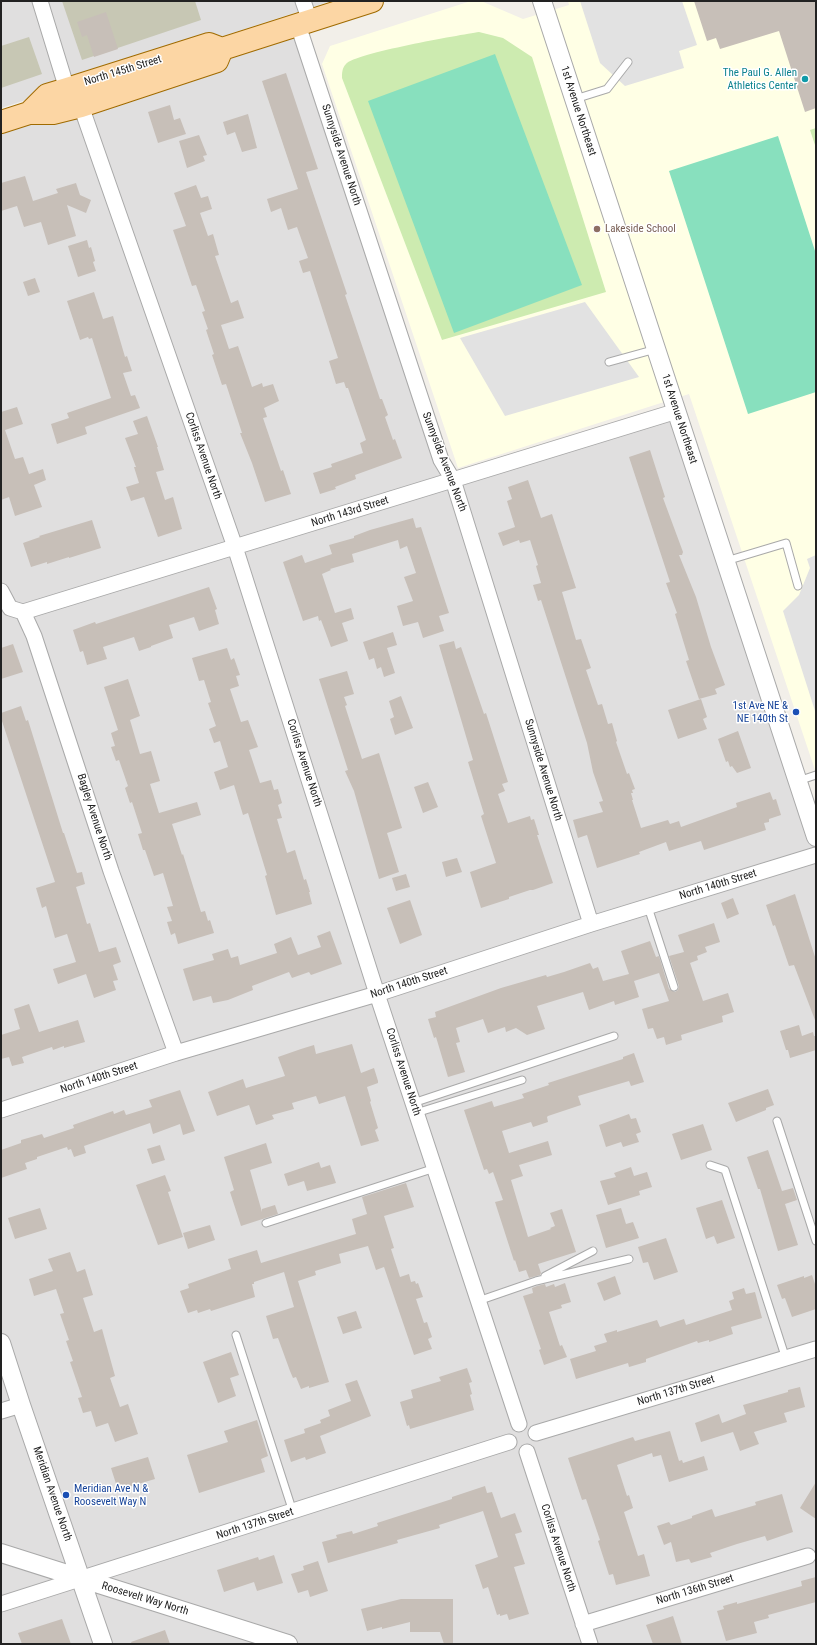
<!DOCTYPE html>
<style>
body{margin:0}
#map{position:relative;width:817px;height:1645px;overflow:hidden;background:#f2efe9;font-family:"Roboto Condensed",sans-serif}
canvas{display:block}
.frame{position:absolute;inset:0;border:2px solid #222;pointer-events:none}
</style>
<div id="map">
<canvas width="817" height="1645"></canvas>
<div class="frame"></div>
</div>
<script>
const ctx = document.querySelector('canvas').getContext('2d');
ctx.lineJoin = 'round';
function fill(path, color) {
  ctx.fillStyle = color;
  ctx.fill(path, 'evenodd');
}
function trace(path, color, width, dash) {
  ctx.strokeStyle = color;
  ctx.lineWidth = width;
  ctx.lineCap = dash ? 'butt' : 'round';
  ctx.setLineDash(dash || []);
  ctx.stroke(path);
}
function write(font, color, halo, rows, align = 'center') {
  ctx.font = font + ' "Roboto Condensed",sans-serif';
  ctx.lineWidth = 3;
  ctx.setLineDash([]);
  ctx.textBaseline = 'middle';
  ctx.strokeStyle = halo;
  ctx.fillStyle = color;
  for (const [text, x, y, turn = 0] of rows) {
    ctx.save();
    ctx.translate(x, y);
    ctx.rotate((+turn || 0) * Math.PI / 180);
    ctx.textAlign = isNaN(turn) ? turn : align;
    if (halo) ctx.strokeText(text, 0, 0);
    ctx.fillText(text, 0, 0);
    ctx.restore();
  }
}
fill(new Path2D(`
 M1,1H331L1,108Z
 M298,25L453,480L677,411L816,837V1644H1V122Z`), '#e0dfdf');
fill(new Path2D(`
 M471,1H481L523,19L569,5L568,1H816V773L689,394L458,468L322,64L330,46Z`), '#ffffe5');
fill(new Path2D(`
 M62,1H195L201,20L82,60Z
 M29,37L42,74L1,88V46Z`), '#c7c7b4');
fill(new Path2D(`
 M479,32L503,38L532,57L606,292L442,340L342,78C342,73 342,68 346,64C355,53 460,35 479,32Z
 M816,128V148L810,130Z`), '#cdebb0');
fill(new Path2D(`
 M495,54L582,285L454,333L368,101Z
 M778,136L816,254V392L748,414L669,171Z`), '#88e0be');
fill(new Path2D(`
 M580,1H682L697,45L679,51L684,68L625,86L600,63Z
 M585,302L639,377L505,416L460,338Z
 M816,555V714L783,611L799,595L810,568L807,559Z`), '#e2e2e2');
fill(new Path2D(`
 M694,1H816V108L805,112L779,31L720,49L716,38L707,41Z
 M106,12L118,49L94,57L87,35L82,37L77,22Z
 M286,73L318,169L306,172L347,294L345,295L380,399H382L388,415L385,417L393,440L395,439L402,458L355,475L356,479L335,487L336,489L320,494L313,473L332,467L331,464L363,453L360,443L366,440L348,388H346L344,382L336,384L329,361L338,358L310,271L303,273L299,261L308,258L297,227L288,230L281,208L271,212L267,199L298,189L262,81Z
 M170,105L174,120L180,118L186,134L158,143L148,112Z
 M248,114L257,148L242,152L235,132L227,135L223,122Z
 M199,135L207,155L203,156L205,161L187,168L179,141Z
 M25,176L33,201L58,193L56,189L76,183L80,195L91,200L86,213L67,205L76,236L48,245L41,222L24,227L17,206L1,211V183Z
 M196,185L201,198L208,196L212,209L200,213L208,236L213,234L219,255L215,256L231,303L238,300L244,318L221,325L229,349L238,346L252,387L262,383L263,387L273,384L279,401L264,408L267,417L263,418L281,471L283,470L291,494L265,502L252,463L240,433H242L226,384L222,385L212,355L214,354L206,330L208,329L202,312L205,311L196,285L192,286L173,230L186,226L174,193Z
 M87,240L89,248L91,247L95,261L93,262L96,271L78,277L68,246Z
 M35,278L40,292L28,296L23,282Z
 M94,292L103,319L113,316L125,357L127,356L132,371L123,373L131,396L135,395L140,408L85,427L87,434L57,444L51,424L69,418L67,413L111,398L92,338L89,339L88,337L80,340L67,301Z
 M17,407L23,424L5,430L15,459L23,457L29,474L43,469L46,480L34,485L42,507L15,516L9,497L1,500V412Z
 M147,416L158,447H157L164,470L156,472L165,500L173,497L182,529L158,537L144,497L131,501L126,487L139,483L134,467H136L125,438L138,434L133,421Z
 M650,450L665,497L663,498L683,552L682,555H679L696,597L711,647L725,685L715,689L717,694L699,699L686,661L689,660L675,614L677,613L666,583L670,582L629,457Z
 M528,480L541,518L552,514L576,588L562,592L576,640L581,639L591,668L586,670L598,705L602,704L608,724L612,723L617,741L616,742L627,774L629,773L635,789L632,790L633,793H631L633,800H632L641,828L668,820L670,824L679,821L681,827L737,807L736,803L770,792L773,800L776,799L781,815L769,819V822L764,823L766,830L704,850L701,841L669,851L666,842L639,852L640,854L597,868L587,835L578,838L573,820L603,812L599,802L603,801L593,772L587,743L541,600L538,601L533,585L541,583L536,566L538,565L530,540L520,543L519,540L503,546L498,533L515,527L507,501L512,499L508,487Z
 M413,518L416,528L421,527L449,613L439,616L444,631L423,638L418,622L403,626L397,606L413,601L404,577L416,573L407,546L400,549L398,540L352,554L354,562L330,569L331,570L322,574L335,613L351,608L354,619L342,623L348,641L331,647L321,620L319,621L318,616L303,621L283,562L302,555L305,563L332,554L329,545L354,538V536L370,530Z
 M92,520L101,548L69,558V557L47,564V562L31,567L23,543L40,537L39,536Z
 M209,587L217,609L215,610L219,624L199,631L194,617L169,625L173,638L151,646V647L139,651L134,637L103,647L107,659L87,665L83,651L80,652L73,630L95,622L96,624Z
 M393,632L397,645L387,648L395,673L384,677L381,667L377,669L374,658L369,660L363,642Z
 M454,641L456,649L461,647L484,714L486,713L508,782L502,784L505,791L498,794L508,823L530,816L531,820L534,819L539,835H537L553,883L533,890H530L509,897V899L481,908L470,872L496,863L481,816L484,814L468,762L473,760L439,645Z
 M13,644L23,672L1,679V648Z
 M227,648L231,660L234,658L240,675L236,676L239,686L230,689L241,722L248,720L258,747L249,750L260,783L271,780L274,790L278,789L282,803L278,805L282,818L277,819L287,853L295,850L304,880L306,879L310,892H309L312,904L276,915L265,876L267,875L248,813L243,815L234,785L220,790L214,772L228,767L220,741L214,743L209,729L216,726L208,703L211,702L204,680L199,681L192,658Z
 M347,671L354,694L344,697L347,705L345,706L362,759L379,753L402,828L387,833L399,872L379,879L354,791L345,771L348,770L319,679Z
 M128,679L140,716L130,720L140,754L151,751L160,781L150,784L159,813L197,802L201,815L172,824L182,855L183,854L201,912L205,911L208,921L210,920L214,933L178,944L175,933L171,935L167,922L172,921L167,907L173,906L163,873L154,876L145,850H143L138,834L142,833L132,802L130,803L125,788L128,786L119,760L116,761L111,747L115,746L111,733L118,730L104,687Z
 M401,696L413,728L395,735L390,719L394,717L389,701Z
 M701,699L707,717L703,719L707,729L678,739L668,710Z
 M21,706L26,721L28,720L63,833H64L77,873L82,872L85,884L76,887L87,924L90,923L99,952L116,947L121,962L113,965L118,980L113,981L116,990L94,998L86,974L58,984L53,969L76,962L67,934L55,938L46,906L42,908L36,888L55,882L1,718V713Z
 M738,731L751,768L737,773L732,766L730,767L728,761L726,762L718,739Z
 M428,782L438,807L423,813L414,787Z
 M457,858L462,872L446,877L442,862Z
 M406,874L410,887L396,891L392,878Z
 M795,894L816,960V1019L815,1020L794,965L789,966L775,925L773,926L766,905Z
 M733,898L739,914L727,919L721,903Z
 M410,900L422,935L400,944L387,908Z
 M714,923L720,942L705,947L707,952L697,956L698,960L690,963L703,1001L728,993L734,1012L722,1016L723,1022L681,1035L682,1040L666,1045L664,1037L657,1039L653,1028L648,1029L642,1009L669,1001L659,973L634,981L639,997L615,1005L614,1001L589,1010L583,992L537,1006L545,1029L527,1035L516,1028L506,1032L505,1027L488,1033L483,1019L456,1028L460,1042L456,1043L465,1072L448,1077L436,1037L434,1038L428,1019L436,1017L435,1012L501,988L546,975L547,977L564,972L590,963L593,969L598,967L603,981L629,974L621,951L650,941L656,957L659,956L669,989L675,992L678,990L679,986L669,956L684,952L678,935Z
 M330,931L342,964L311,975L309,972L292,978L289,972L252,986L253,990L228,1000L213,1003L211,996L193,1001L183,969L214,960L212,954L228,949L231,958L238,956L240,965L277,953L274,944L291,937L298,955L321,947L317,936Z
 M29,1004L39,1032L78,1020L85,1042L64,1048V1046L53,1050L52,1047L22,1057L24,1063L12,1066L9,1057L1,1059V1035L20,1029L14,1009Z
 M799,1025L802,1036L813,1032L814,1036H816V1050L790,1058L788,1050H786L780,1031Z
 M352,1044L361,1073L374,1068L378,1081V1083L367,1087L371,1101L370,1102L378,1128L375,1130L379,1141L361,1146L345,1096L319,1104L316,1096L292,1103L294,1109L272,1115L274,1119L256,1125L249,1105L217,1116L208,1092L243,1079L246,1088L285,1076L278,1057L301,1049L314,1045L316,1054Z
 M634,1053L644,1082L631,1086L629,1081L578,1096L581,1105L548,1116L547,1117L548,1122L533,1127L531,1122L502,1131L509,1153L548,1141L552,1155L519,1165L523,1176L511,1180L528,1237L551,1229L550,1228L555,1226L550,1213L562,1209L576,1252L538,1264L541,1273L540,1275L529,1278L526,1270L519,1272L515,1260L514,1261L495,1202L503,1200L493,1172L489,1174L487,1169L484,1170L464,1110L492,1101L494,1107L524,1098L522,1094L549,1085L548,1083L623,1059V1057Z
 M768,1089L774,1105L766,1108V1110L736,1122L728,1103Z
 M180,1090L195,1131L183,1135L180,1124L153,1134L150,1123L84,1146L86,1153L74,1157L71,1149L68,1150L67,1147L37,1157V1159L25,1163L27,1169L1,1178V1150L21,1143V1140L42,1134L44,1138L74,1128L73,1125L113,1111L114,1114L124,1110L126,1115L152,1107L149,1100Z
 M629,1114L631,1119L636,1118L641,1132L636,1134L639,1142L623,1147L621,1142L606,1147L599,1125Z
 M703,1124L712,1150L681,1160L672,1134Z
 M266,1143L272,1163L250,1170L262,1212V1209L275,1205L278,1214L241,1226L230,1192L234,1190L224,1157Z
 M160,1145L165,1160L152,1164L147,1149Z
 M768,1150L782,1191L793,1188L797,1200L785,1204L798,1245L778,1251L760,1189H758L747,1157Z
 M319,1162L321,1168L330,1165L336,1183L307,1191L304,1181L288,1186L284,1174Z
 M631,1167L634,1176L647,1172L652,1187L639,1191L640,1195L608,1205L600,1181L616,1177L614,1173Z
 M165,1175L171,1191L168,1192L183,1237L158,1245L136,1185Z
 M406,1183L414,1207L384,1216L394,1248L391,1249L400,1277L409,1274L411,1282L415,1281L416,1284L418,1283L423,1297L416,1299L424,1323L427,1322L432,1337L428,1339L432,1349L414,1355L384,1267L376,1270L368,1246L339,1254L341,1263L315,1271L316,1275L298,1281L329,1382L309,1388V1386L301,1389L296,1377L293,1378L290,1371L278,1338L273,1339L266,1316L294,1307L284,1272L254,1282V1284H252L255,1297L211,1311L210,1309L198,1313L197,1310L188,1313L180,1291L189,1288L188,1284L231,1269L228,1259L257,1250L261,1263L356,1234L352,1219L367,1214L362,1197Z
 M722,1200L735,1238L717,1244L714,1236L706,1239L696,1208Z
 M40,1208L47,1229L15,1239L8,1218Z
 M621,1208L626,1224L633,1222L639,1238L606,1248L596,1215Z
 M210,1225L215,1240L188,1249L183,1233Z
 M666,1238L678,1272L654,1280L648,1262L643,1263L638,1247Z
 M70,1252L77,1272L85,1269L93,1295L83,1298L94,1332L102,1329L115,1376L110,1378L120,1407L128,1404L138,1434L115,1442L108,1423L96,1427L91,1411L83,1413L78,1398L82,1397L70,1362L73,1361L66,1341L69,1340L60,1314L64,1313L56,1289L34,1296L29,1279L53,1271L48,1259Z
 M812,1275L816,1287V1309L792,1317L785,1298L782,1299L777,1285L804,1276V1278Z
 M615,1276L621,1294L604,1301L597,1283Z
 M565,1283L571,1302L561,1305L562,1308L549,1312L560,1346L562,1345L567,1357L544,1365L539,1350L541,1349L523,1296L533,1293L532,1288L537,1286L545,1284L546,1287L554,1284L555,1287Z
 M744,1288L746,1294L755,1292L762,1318L731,1327L733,1334L709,1342V1340L698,1343L697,1341L646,1359V1362L629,1367L628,1363L576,1379L570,1359L596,1351L594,1346L607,1342L604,1334L617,1330V1332L657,1320L660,1327L684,1319L686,1325L732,1310L729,1301L734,1299L732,1292Z
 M356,1311L362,1328L343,1334L337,1317Z
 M231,1352L239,1375L230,1378L236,1396L218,1403L203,1362Z
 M467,1368L472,1382L469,1383L472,1394L470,1395L474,1410L410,1429L409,1425L407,1426L400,1402L413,1398L411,1390L441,1381L439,1377Z
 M357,1380L371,1416L320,1436L326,1453L306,1460L305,1457L291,1462L284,1440L305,1433L304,1429L321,1423L320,1420L330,1416L328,1410L351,1401L345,1384Z
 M800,1387L805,1407L784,1413L787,1422L754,1432L759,1444L740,1451L733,1432L701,1442L695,1423L719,1414L722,1423L746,1414L743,1405L788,1392V1390Z
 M257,1420L268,1456L261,1459L265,1472L199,1493L187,1455L228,1442L224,1431Z
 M670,1431L679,1461L682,1460L683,1463L704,1456L708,1470L669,1482L661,1455L653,1457L652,1453L617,1465L627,1496L629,1495L633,1508L624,1512L638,1556L644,1554L650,1576L616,1585L613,1574L609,1575L598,1541L600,1540L586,1499L582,1500L568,1458L633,1437L635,1441Z
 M148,1457L155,1479L118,1490L111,1468Z
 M816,1482V1519L800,1508Z
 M485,1486L487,1493L492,1492L501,1518L515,1513L522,1532L515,1534L525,1564L514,1567L529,1614L509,1620L507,1614L500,1616V1614L497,1615L488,1587L483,1589L475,1565L498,1557L483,1511L439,1525L440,1528L397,1540L398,1543L328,1563L322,1542L337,1538L336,1535L352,1531L353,1534L378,1526L377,1523L452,1499V1497Z
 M782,1494L793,1532L767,1541L765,1536L737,1544L710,1553L712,1557L691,1563L689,1559L676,1562L671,1542L664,1545L657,1526L669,1522L671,1525L692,1518V1516L712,1509L715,1517L756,1505L755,1502Z
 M274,1555L283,1583L257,1591L254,1582L224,1592L217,1570L258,1557L259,1560Z
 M318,1561L328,1591L310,1597L308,1590L298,1593L291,1574L304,1570L303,1566Z
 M816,1577V1602L768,1615L769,1618L754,1622L757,1633L726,1641L717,1611L724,1609L723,1606L737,1602V1604L802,1586L801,1581Z
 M401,1599H453V1644H444L440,1632H410V1622L382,1629V1627L367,1631L361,1609Z
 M673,1616L682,1644H653L646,1625Z
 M62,1619L71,1644H22L18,1633Z
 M165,1630L170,1644H132L131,1642Z`), '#c7bfb8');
const service = new Path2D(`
 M575,99L607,89L628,62
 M609,362L656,349
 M726,561L786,543L798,586
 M798,781L816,775
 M648,907L674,987
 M413,1103L614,1036
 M416,1113L522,1080
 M777,1121L816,1241
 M710,1165L725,1170L786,1359
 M266,1223L435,1168
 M545,1276L593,1251
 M478,1301L536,1281L629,1259
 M236,1335L293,1512`);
const minor = new Path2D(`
 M40,1L67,89
 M303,1L310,21
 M298,25L441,460L453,480L591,924
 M81,106L235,547L377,994L519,1424
 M1,591L10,608L23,612L34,636L111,871L176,1053
 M23,612L677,411
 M1,1110L176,1053L377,994L591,924L816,855
 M1,1411L21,1405
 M536,1433L816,1349
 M527,1452L590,1644
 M1,1604L509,1442
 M583,1624L808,1556`);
const tertiary = new Path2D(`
 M542,1L816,837
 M1,1343L21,1405L103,1644
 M1,1553L288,1644`);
const primary = new Path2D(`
 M29,113L47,95L67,89L209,44L222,49L372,1
 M1,122L29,113H53L81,106L217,61L222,49`);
trace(service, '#a9a9a9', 9);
trace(minor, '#a9a9a9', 17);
trace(tertiary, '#a9a9a9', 20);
trace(primary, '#a06b00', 24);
trace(service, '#fff', 7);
trace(minor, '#fff', 15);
trace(tertiary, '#fff', 18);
trace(primary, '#fcd6a4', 22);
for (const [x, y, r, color] of [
 [805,79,4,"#0f9aa8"],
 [597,229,4,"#8d6e63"],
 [796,712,4,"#1a4fb4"],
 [66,1495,4,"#1a4fb4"]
]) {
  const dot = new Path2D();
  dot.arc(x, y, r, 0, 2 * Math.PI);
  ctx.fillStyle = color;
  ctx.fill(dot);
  trace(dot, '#fff', 1.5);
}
write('11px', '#222', '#fff', [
 ["North 145th Street",123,71,-17],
 ["1st Avenue Northeast",578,111,72],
 ["Sunnyside Avenue North",341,155,72],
 ["1st Avenue Northeast",679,419,72],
 ["Corliss Avenue North",203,456,71],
 ["Sunnyside Avenue North",444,462,69],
 ["North 143rd Street",350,512,-17],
 ["Corliss Avenue North",304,763,72],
 ["Sunnyside Avenue North",543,770,73],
 ["Bagley Avenue North",94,817,72],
 ["North 140th Street",718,885,-17],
 ["North 140th Street",409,983,-18],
 ["Corliss Avenue North",403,1072,72],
 ["North 140th Street",99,1078,-18],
 ["North 137th Street",676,1391,-17],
 ["Meridian Avenue North",52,1494,71],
 ["North 137th Street",255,1524,-18],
 ["Corliss Avenue North",558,1548,72],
 ["North 136th Street",695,1590,-17],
 ["Roosevelt Way North",145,1599,17]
]);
write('11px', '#0d838f', '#fff', [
 ["The Paul G. Allen",797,73],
 ["Athletics Center",797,86]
], 'right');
write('11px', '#785e54', '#fff', [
 ["Lakeside School",605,229]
], 'left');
write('11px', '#164399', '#fff', [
 ["1st Ave NE &",788,706],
 ["NE 140th St",788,719],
 ["Meridian Ave N &",74,1489,"left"],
 ["Roosevelt Way N",74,1502,"left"]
], 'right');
</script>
